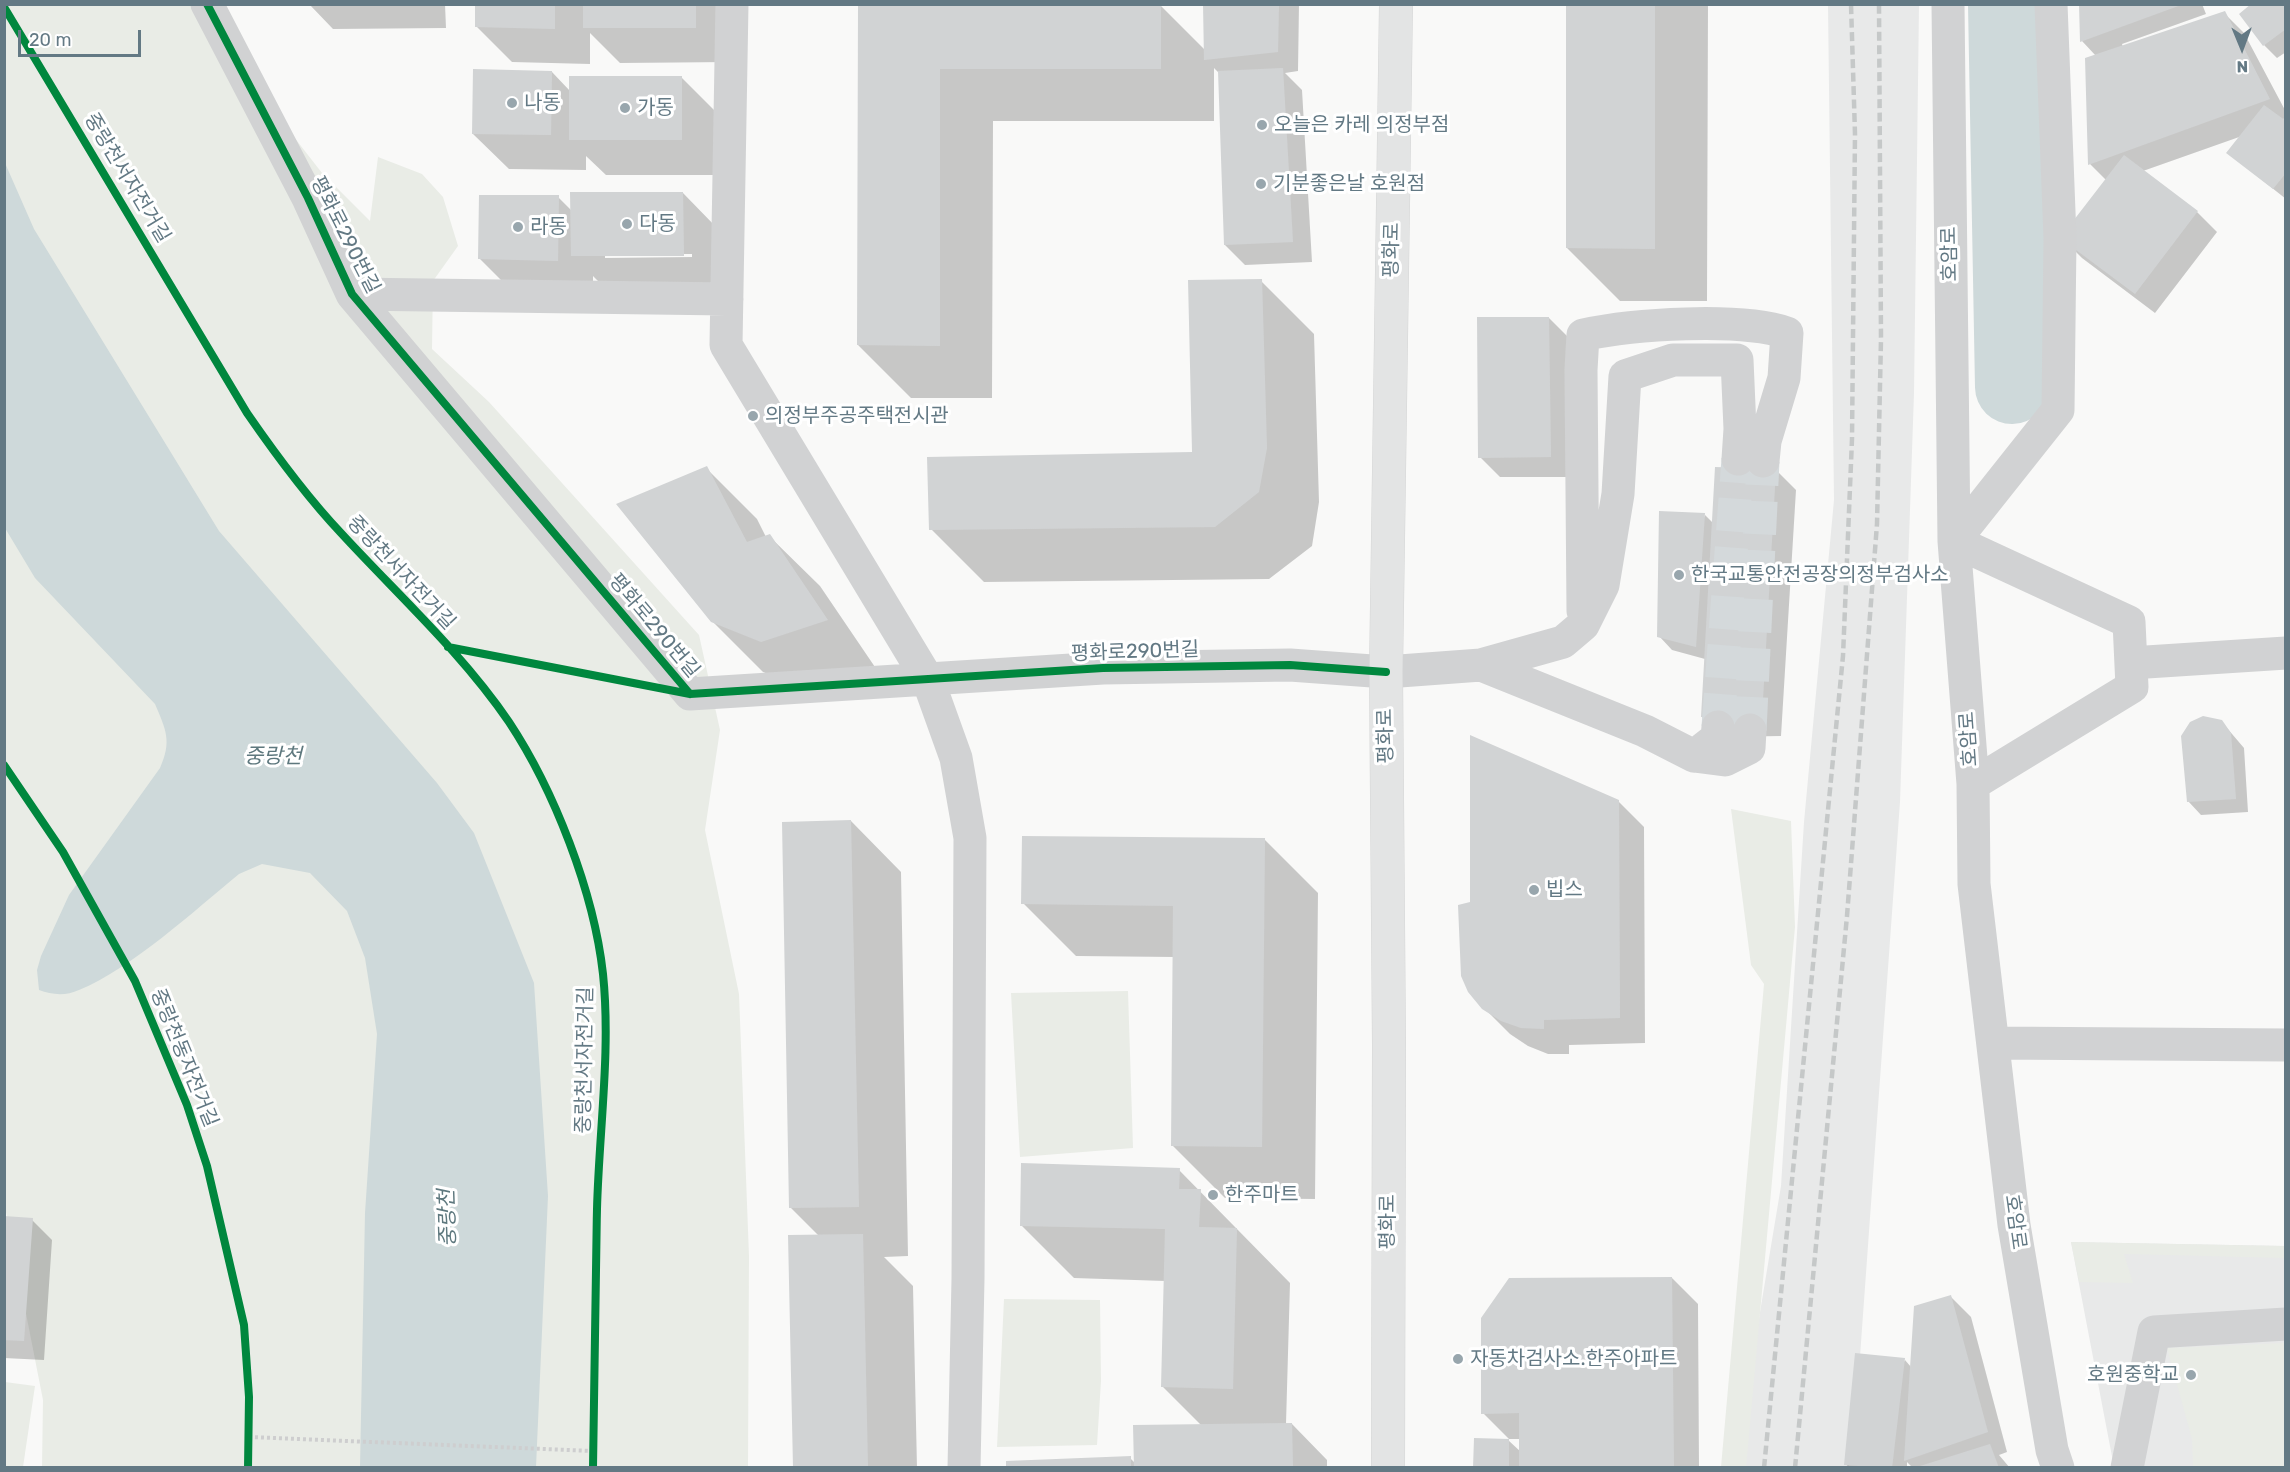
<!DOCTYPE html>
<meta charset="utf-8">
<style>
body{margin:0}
#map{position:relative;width:2290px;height:1472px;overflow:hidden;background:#f9f9f8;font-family:Rubik,sans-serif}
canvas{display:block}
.frame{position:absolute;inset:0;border:6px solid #637984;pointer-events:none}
.north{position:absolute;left:2212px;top:18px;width:60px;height:60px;-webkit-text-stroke:4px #fff;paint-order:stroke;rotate:179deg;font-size:16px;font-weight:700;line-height:24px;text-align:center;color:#637984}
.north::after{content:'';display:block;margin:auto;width:21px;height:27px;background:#637984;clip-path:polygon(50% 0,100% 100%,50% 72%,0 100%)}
.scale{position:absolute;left:18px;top:30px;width:123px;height:27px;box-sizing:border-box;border:3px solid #637984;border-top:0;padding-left:8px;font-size:18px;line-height:21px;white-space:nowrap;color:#637984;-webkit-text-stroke:4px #fff;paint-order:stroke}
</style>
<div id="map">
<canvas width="2290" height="1472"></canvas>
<div class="frame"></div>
<div class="north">N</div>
<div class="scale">20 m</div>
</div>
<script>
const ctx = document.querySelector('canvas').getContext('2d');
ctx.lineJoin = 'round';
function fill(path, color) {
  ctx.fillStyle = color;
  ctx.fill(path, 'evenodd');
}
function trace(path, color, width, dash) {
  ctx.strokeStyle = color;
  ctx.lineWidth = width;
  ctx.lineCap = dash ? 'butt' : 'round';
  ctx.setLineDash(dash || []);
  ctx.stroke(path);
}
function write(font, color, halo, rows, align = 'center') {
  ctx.font = font + ' Rubik,"Noto Sans KR",sans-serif';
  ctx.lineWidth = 6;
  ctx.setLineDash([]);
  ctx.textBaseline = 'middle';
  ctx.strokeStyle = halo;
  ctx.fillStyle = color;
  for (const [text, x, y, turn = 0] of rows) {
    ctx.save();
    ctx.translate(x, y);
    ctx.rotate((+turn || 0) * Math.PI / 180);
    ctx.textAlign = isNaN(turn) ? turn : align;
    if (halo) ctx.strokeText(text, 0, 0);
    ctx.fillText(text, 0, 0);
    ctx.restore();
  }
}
fill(new Path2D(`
 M1828,5H1919L1914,393L1900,802L1858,1384L1849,1467L1734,1468L1781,1186L1804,822L1834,500Z
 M2071,1242L2285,1246V1467H2114Z`), '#e8e9e9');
fill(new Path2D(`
 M4,5H191L322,173L370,221L378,157L422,174L443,197L458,246L433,281L432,349L489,402L699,635L720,730L705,830L739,994L749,1256L748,1467H42L43,1400L4,1202Z
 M1731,809L1791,821L1795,927L1746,1468L1721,1467L1764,984L1751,965Z
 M1128,991L1133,1148L1020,1157L1011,993Z
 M2071,1242L2285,1246V1258L2124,1254L2133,1283L2079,1282Z
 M1004,1299L1100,1300L1101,1381L1097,1445L997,1447Z
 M2285,1343V1467H2193L2192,1439L2167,1348Z
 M5,1382L35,1386L23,1467H5Z`), '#e9ece6');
fill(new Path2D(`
 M5,163L34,229L219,531L437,783L474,833L534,983L548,1196L536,1467H360L365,1213L377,1034L365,958L347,911L310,873L262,864L239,874C195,910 131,969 79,990C66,996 52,995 39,990L37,970L41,956L69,895L160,768C172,741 166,730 155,704L35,578L5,528Z`), '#ced9da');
fill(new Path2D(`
 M309,4H445L446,28L333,29Z
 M477,4H731V62L620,63L590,33V64L512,62L477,27Z
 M860,4L1161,6L1205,50V4H1299L1298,71L1285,73L1302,90L1312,262L1245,265L1225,245L1220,74L1214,68V121H993L992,398H911L858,345Z
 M1568,4H1708L1707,301H1620L1567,248Z
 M2080,4H2202L2206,14L2122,44L2123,47L2224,13L2244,33L2286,112L2283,121L2286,123V199L2228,153L2242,136L2143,171L2197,212L2217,232L2155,313L2082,258L2062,238L2106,180L2090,164L2096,56L2082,41Z
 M2286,4V52L2277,58L2264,45Z
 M552,72L570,91L681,77L717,113V175H606L586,156V170L509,169L473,134Z
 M683,193L718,229L719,290L608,291L593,276V295L515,294L480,259L558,197L572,211ZM605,254H692V257L605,258Z
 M1261,281L1314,334L1319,502L1312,546L1269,579L984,582L931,529L1194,454Z
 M1549,318L1569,338L1570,477H1500L1480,457Z
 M706,468L757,519L766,537L769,536L820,586L877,670L812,691L763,672L712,621Z
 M1776,470L1796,490L1781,736L1722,737L1702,717L1705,659L1672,650L1659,636L1705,515L1713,523Z
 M2221,721L2244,748L2248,812L2201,815L2188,801Z
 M1618,801L1644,827L1645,1043L1569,1045V1054H1548L1528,1046L1510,1034L1483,1007L1471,903Z
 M851,821L901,872L908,1256L884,1257L913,1286L917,1468H795L819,1236L790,1207Z
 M1265,840L1318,893L1315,1199L1225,1198L1172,1145L1174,957L1076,956L1023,903Z
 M1179,1170L1290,1283L1286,1424H1292L1327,1460V1468H1007L1130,1458L1135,1463L1202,1426L1162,1386L1165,1281L1074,1278L1021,1225Z
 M4,1218L32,1220L52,1240L44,1360L4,1358Z
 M1672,1278L1698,1304L1699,1468H1475L1508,1440L1521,1452L1520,1439H1509L1483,1413Z
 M1951,1297L1971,1317L2007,1452L1999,1455L2010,1468H1913L1907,1462V1468H1849L1846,1464L1905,1360L1911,1367Z`), '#0003');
trace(new Path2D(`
 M2005,4L2012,387`), '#ced9da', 74);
fill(new Path2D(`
 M475,4H555V29L475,27Z
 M583,4H696V28H583Z
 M858,4H1161V69H940V346L857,345Z
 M1203,4H1279L1278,52L1204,60Z
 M1566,4H1655V249L1566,248Z
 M2079,4H2181V5L2080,42Z
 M2251,4H2286V29L2263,46L2239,14Z
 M2225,11L2270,99L2088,165L2085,58Z
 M1283,68L1293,242L1224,245L1218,71Z
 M473,69L552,71L551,135L472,134Z
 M569,76H682V140H569Z
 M2264,105L2286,121V173L2273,189L2226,153Z
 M2124,155L2198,211L2135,294L2060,238Z
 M570,192H683L684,256H571Z
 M479,195H559L558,261L478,259Z
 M1262,279L1267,448L1259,492L1215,527L929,530L927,457L1192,452L1188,280Z
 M1477,317H1549L1551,457L1478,458Z
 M707,466L747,542L770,534L828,620L761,642L711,622L616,504Z
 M1715,467L1776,469L1762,717H1701Z
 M1659,511L1705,513L1696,647L1657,637Z
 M2203,716L2222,720L2231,733L2236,799L2187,802L2181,736L2190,722Z
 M1470,735L1619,800L1620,1018L1544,1020V1029L1521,1028L1501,1021L1482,1009L1468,992L1461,976L1458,905L1470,902Z
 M851,820L859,1207L789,1208L782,822Z
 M1022,836L1265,838L1262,1147L1171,1146L1173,906L1021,904Z
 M1021,1163L1180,1168L1179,1189H1201L1199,1227L1237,1228L1233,1389L1161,1387L1165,1229L1020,1226Z
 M4,1216L33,1218L24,1341L4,1340Z
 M863,1234L868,1468H793L788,1235Z
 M1672,1277L1674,1468H1519V1413L1481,1414V1318L1509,1278Z
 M1951,1295L1988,1432L1904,1461L1914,1306Z
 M1855,1353L1905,1358L1892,1468L1844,1465Z
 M1292,1423L1293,1468H1134L1133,1425Z
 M1474,1438L1509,1439V1468H1473Z
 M1990,1444L1999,1468H1917V1467Z
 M1131,1456V1468H1006V1461Z`), '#d1d3d4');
trace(new Path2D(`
 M1718,727L1738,459
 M1750,730L1763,461`), '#d4d9db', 33, [33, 16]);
const major = new Path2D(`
 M1388,1468L1389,1046L1386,672L1396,4`);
trace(major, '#d5d6d6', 34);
trace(new Path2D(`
 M249,1437L593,1451`), '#cececf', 4, [3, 3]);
trace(new Path2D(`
 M207,4L308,198L352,294L690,694L1103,668L1290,665L1386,672L1481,665L1563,642L1583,625L1603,585L1618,494L1625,376L1673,360H1737L1740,429L1738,459
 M732,4L726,345L928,680L956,758L970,838L968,1279L964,1468
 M1948,4L1954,541L1973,784L1974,884L2014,1225L2052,1450L2058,1468
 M352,294L727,299
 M1583,611L1581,370L1583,335C1633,324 1740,317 1787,333L1784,378L1765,441L1763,461
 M2131,663L2286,653
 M1481,665L1645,731L1694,756L1717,738L1718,727
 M1694,756L1725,760L1749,748L1750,730
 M1973,784L2132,687L2129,622L1954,541L2058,410L2060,238L2051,4
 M1994,1043L2286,1045
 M2127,1468L2154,1332L2286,1324`), '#d1d2d3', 33);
trace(major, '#e3e4e4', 33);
trace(new Path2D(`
 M1764,1468L1843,656L1852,439L1855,134L1851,4
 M1795,1468L1847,916L1877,524L1881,339L1879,4`), '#c5c8c8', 4.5, [9, 4.5]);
trace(new Path2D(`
 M207,4L308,198L352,294L690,694
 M4,7L247,413C276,455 306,496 341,533C398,595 462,653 509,722C554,790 594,892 603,974C611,1051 599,1131 597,1209C595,1295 595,1381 593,1468
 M448,647L690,694L1103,668L1290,665L1386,672
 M4,765L63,852L135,981L187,1105L207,1166L244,1325L249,1397L248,1468`), '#00873e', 8);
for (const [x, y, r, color] of [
 [512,103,6,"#98a6ad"],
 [625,108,6,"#98a6ad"],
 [1262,125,6,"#98a6ad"],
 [1261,184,6,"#98a6ad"],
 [627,224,6,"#98a6ad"],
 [518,227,6,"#98a6ad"],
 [753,416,6,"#98a6ad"],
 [1679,575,6,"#98a6ad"],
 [1534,890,6,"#98a6ad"],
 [1213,1195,6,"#98a6ad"],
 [1458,1359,6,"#98a6ad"],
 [2191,1375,6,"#98a6ad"]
]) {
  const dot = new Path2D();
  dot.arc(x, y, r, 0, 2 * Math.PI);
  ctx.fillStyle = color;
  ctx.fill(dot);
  trace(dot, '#fff', 2);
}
write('20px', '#637984', '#fff', [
 ["나동",524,103],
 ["가동",637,108],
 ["오늘은 카레 의정부점",1274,125],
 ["기분좋은날 호원점",1273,184],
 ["다동",639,224],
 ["라동",530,227],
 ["의정부주공주택전시관",765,416],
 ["한국교통안전공장의정부검사소",1691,575],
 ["빕스",1546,890],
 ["한주마트",1225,1195],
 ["자동차검사소.한주아파트",1470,1359],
 ["호원중학교",2179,1375,"right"]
], 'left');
write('20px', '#637984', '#fff', [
 ["중랑천서자전거길",127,178,59],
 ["평화로290번길",345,235,63],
 ["평화로",1392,250,-89],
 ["호암로",1950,254,-91],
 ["중랑천서자전거길",401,573,47],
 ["평화로290번길",654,626,50],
 ["평화로290번길",1135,652,-2],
 ["평화로",1386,736,-91],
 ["호암로",1969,739,-94],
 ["중랑천동자전거길",184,1058,68],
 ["중랑천서자전거길",585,1060,-89],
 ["평화로",1388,1222,-90],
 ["호암로",2015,1222,82]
]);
write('italic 21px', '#5e787e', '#fff', [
 ["중랑천",273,757],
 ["중랑천",448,1218,-92]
]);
</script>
